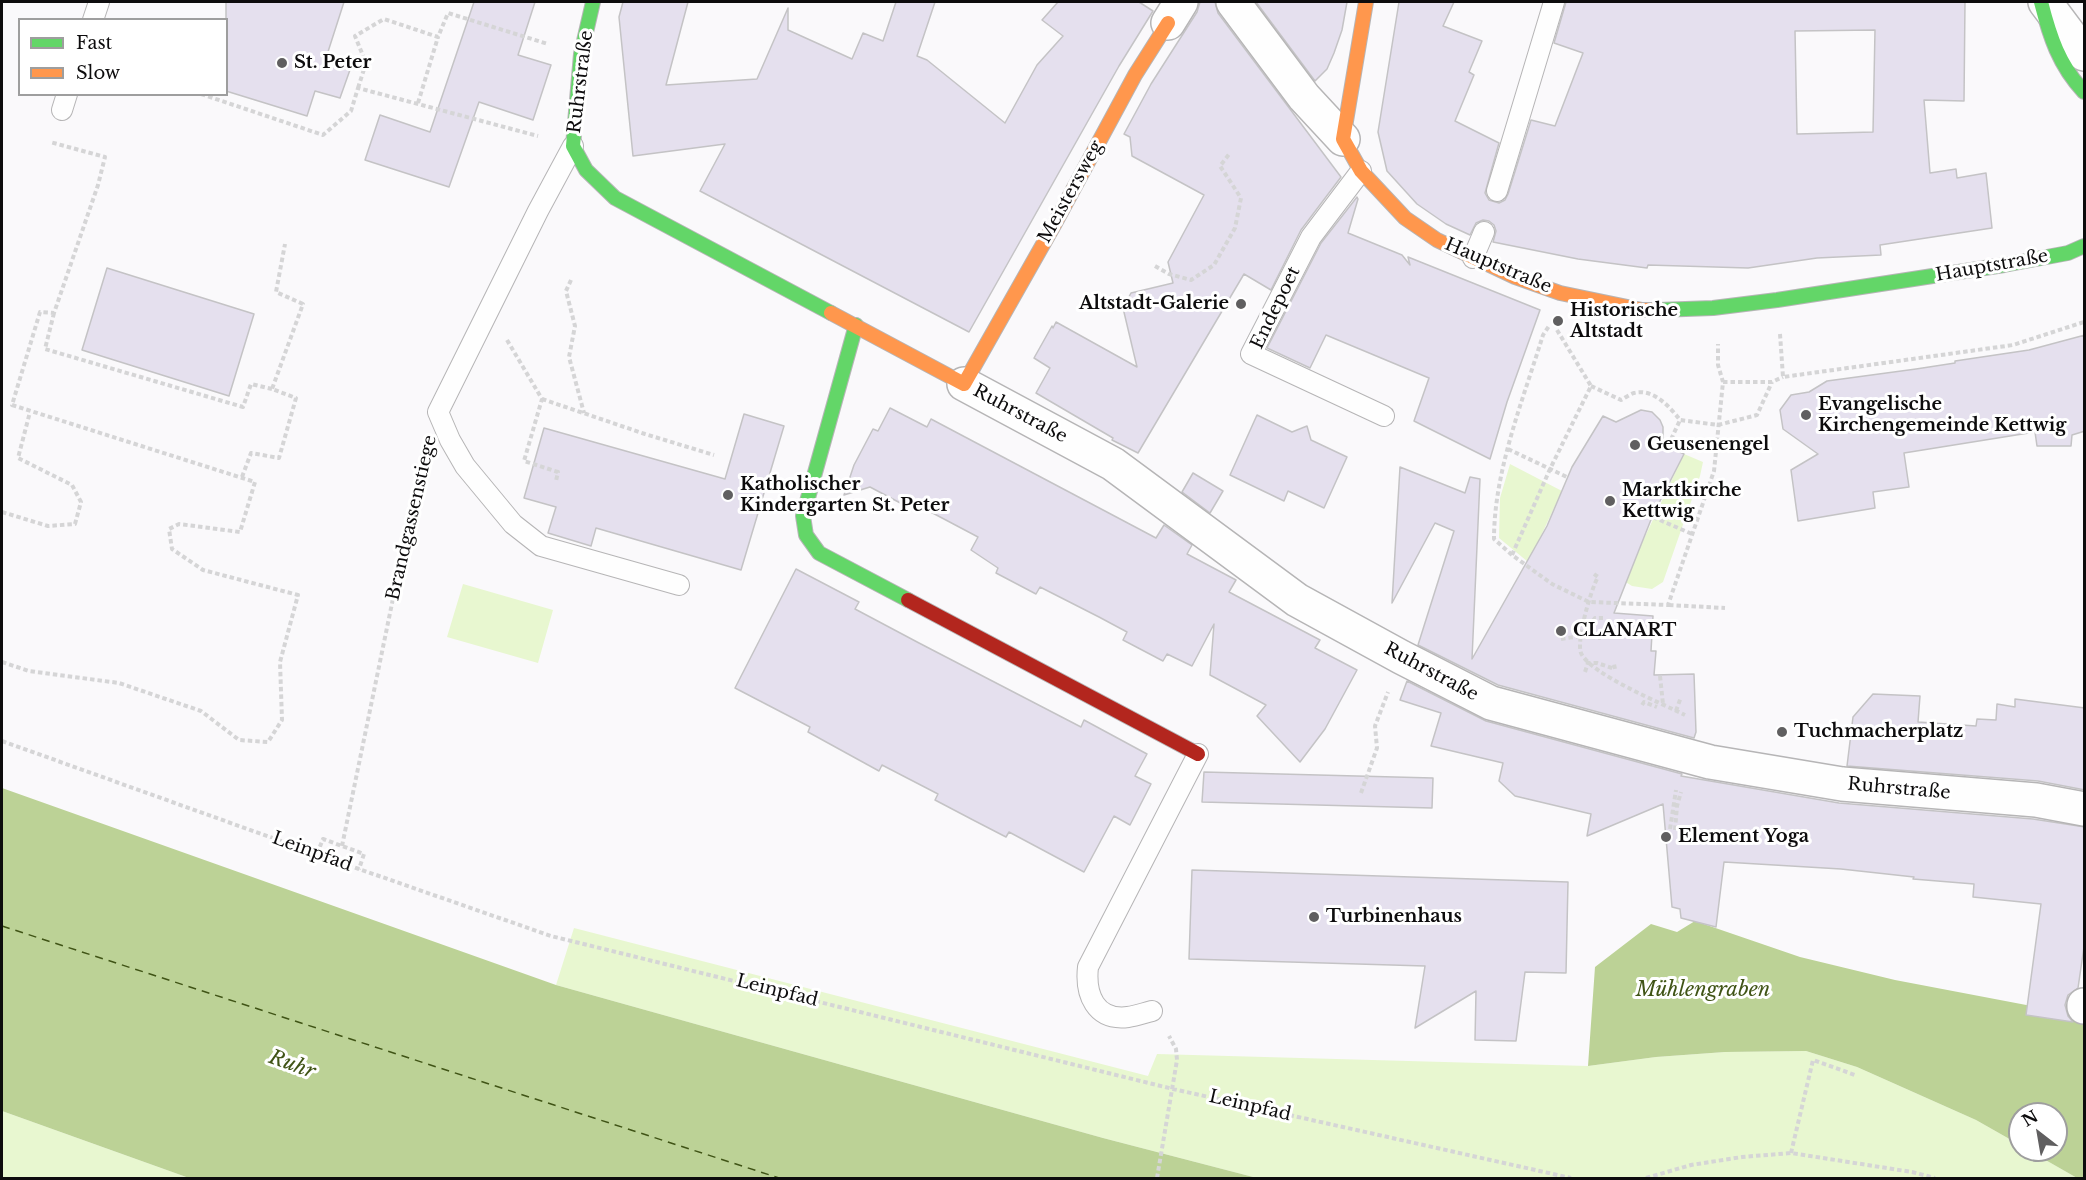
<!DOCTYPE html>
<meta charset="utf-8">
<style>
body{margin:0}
#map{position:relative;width:2086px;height:1180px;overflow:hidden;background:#faf9fb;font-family:"Libre Baskerville",serif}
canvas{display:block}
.frame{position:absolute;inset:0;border:3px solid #0d0c0d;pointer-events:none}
.legend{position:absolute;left:18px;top:18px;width:210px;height:78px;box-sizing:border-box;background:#fff;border:2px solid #9e9e9e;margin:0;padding:8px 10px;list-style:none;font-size:18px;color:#0d0c0d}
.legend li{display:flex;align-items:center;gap:12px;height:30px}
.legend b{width:30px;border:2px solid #9e9e9e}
.north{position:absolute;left:2008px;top:1102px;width:60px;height:60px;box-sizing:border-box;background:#fff;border:2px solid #9e9e9e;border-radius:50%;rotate:329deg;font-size:16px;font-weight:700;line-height:24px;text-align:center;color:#0d0c0d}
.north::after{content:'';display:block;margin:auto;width:21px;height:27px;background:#605f60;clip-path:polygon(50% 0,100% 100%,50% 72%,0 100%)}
</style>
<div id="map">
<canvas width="2086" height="1180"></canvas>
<div class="frame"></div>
<ul class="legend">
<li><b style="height:8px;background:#63d668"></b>Fast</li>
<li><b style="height:8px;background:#ff974d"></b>Slow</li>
</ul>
<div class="north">N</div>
</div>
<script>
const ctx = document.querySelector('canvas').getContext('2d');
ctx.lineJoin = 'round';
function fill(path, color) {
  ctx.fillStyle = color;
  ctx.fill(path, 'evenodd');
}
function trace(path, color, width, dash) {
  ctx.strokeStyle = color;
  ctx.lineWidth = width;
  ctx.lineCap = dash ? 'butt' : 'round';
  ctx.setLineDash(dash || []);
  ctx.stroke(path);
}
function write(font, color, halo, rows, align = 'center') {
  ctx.font = font + ' "Libre Baskerville",serif';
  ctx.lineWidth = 6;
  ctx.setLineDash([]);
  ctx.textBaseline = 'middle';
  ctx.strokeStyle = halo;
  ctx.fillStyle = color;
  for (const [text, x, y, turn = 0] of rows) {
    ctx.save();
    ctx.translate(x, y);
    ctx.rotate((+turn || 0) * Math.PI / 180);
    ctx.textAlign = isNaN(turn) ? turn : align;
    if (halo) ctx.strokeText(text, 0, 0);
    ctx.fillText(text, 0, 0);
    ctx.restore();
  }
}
fill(new Path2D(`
 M1684,454L1703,462L1700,476L1663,582L1652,589L1632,586L1624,581Z
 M1510,464L1562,491L1539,540L1567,554L1539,571L1499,538L1500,498Z
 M463,584L553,610L538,663L447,637Z
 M574,928L1148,1076L1157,1054L1588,1066L1656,1057L1725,1052L1806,1051L1857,1067L1976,1120L2020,1145V1150H2028L2077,1178H1257L1103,1138L556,985Z
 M2,1111L189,1178H2Z`), '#e8f7d0');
fill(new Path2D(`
 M2,788L556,985L1103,1138L1257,1178H189L2,1111Z
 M1695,921L1800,957L1895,980L2084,1016V1178H2077L2028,1150H2056V1114H2020V1145L1976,1120L1857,1067L1806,1051L1725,1052L1656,1057L1588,1066L1595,967L1651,924L1677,932Z`), '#bcd296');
trace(new Path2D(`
 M2,926L779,1178`), '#405416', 1.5, [8, 6]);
const building = new Path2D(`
 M226,2H344L326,58L351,67L340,98L315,91L307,116L226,91Z
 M474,2H535L518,55L551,65L533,120L479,102L449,187L365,160L380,115L430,132Z
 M623,2H688L666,85L757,79L788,8V30L852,59L863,33L883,41L896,2H935L917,56L927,60L1005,123L1037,65L1063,36L1042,20L1058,2H1139L1153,11L1119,66L969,332L700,191L725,144L633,156L619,17Z
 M1200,2H1215L1218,13L1341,177L1301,230L1271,290L1244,274L1138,453L1112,440L1113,438L1036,393L1050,368L1034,358L1052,326L1053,328L1056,322L1137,367L1123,308L1131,293L1173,283L1168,262L1204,195L1132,156L1130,137L1124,134L1151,84L1197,12Z
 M1256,2H1347L1342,30L1334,53L1327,69L1315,81Z
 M1399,2H1454L1443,26L1482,41L1469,72L1474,75L1455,121L1499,143L1485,193L1489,200L1499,203L1505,200L1508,194L1531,120L1555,126L1583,53L1554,43L1566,2H1965L1964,101L1924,100L1930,173L1956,169L1957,178L1986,173L1992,228L1880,245L1881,255L1817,258L1748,268L1648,265L1647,268L1578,259L1493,242L1496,231L1494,225L1489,221L1483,220L1476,223L1470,235L1446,224L1417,204L1387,171L1378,132ZM1875,30L1873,132L1797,134L1795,31Z
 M1357,197L1358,199L1348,233L1402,255L1410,265L1408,257L1540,310L1507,402L1490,459L1414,421L1429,378L1326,335L1310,368L1267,348L1321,243Z
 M107,268L254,314L229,396L82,350Z
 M2085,335V431L2072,435L2071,446H2037L2035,432L1904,453L1909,487L1873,492L1875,508L1798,521L1791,470L1818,454L1783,429L1780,410L1791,395L1809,392L1827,381L1916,369L1955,363V361L2029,350Z
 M890,408L927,427L931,419L1156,538L1164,525L1192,545L1187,554L1236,580L1229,592L1320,640L1315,648L1357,670L1325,729L1300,762L1257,716L1266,705L1210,675L1214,624L1192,666L1167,654L1163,661L1123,640L1127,632L1099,617L1040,587L1036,594L996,573L998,568L971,550L978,537L908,500L906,506L870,487L844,495L854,465L873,429L878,431Z
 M1641,410L1652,412L1660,420L1663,427V444L1684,454L1659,503L1658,502L1614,613L1653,616L1651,651H1656L1654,675L1694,674L1696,732L1694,738L1498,685L1418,645L1454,531L1435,523L1392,603L1400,467L1465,493L1470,477L1480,479L1472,659L1547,526L1572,467L1603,416L1616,422Z
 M744,414L784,426L741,570L596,528L591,546L548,533L556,507L524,498L544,428L725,479Z
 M1257,415L1292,432L1307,426L1311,440L1347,457L1324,508L1288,491L1284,501L1230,475Z
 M1193,473L1223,491L1210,513L1182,492Z
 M796,569L859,602L855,609L919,643L1081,727L1084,720L1147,754L1135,776L1151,784L1130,825L1114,816L1084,872L1009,832L1006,837L975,821L935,800L938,794L882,765L879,771L808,732L810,727L735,688Z
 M1407,681L1486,721L1682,774L1681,776L1839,803L2033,819L2085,827V940L2078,988L2068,995L2065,1005L2068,1016L2073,1022L2026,1015L2041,904L1973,897L1974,884L1913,879L1914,877L1841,869L1724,862L1716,927L1681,918L1680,909L1672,907L1663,804L1587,836L1591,814L1515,796L1499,781L1503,763L1431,746L1441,713L1400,700Z
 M1873,694L1920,696L1918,722L1976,726L1977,719L1996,720L1997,704L2015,707V699L2085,708V790L2038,781L1847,766L1853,717Z
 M1204,772L1433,778L1432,808L1202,802Z
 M1192,870L1568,882L1566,973L1525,972L1516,1041L1475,1040L1476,991L1415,1028L1425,966L1189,959Z`);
fill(building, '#e5e0ee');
trace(building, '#c4c3c5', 1.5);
const lane = new Path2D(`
 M93,20L99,2
 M62,110L67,94
 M573,146L538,211L438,412L450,440L465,466L513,524L541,546L679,585
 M1361,171L1311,237L1251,354L1384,416
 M1497,191L1554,2
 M1473,258L1484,232
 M1152,1011C1144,1013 1136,1016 1128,1017C1095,1021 1085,994 1088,967L1198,754`);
const street = new Path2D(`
 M1233,2L1304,97L1343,139
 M2045,2L2084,54
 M1168,23L1181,2
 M964,384L1113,464L1297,600L1401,657L1491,703L1710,762L1842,784L2036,800L2084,809
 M2084,1007V1005`);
const fast = new Path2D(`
 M593,2L581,54L573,146L586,170L615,198L831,313
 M2041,2C2050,37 2059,65 2084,92
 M1658,310L1713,308L1777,300L2004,265L2068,253L2084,246
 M856,325L803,516L806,535L819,553L908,600`);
const slow = new Path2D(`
 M1366,2L1343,139L1361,171L1405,218L1437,240L1515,277L1560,293L1642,310H1658
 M831,313L964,384L1054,225L1135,75L1168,23`);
const jam = new Path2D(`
 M908,600L1198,754`);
trace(lane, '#b6b5b6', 22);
trace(street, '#b6b5b6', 36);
trace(fast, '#b6b5b6', 16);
trace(slow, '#b6b5b6', 16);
trace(jam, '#b6b5b6', 16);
trace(new Path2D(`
 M358,88L366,63L355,36L384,19L438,37L448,13L548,44
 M201,94L323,135L351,111L358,88L538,136
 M418,103L438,37
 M1155,266L1169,274L1191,280L1214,265L1235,228L1241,198L1220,166L1230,153
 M571,280L566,291L575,326L569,357L584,413
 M54,313L45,349L243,407L251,384L272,389
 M1557,330L1591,386L1550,469L1512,555L1552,584L1589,602L1668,605L1714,471L1723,382L1718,365V344
 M1780,334L1783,377L2013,345L2084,322
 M507,340L542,399L524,461L558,472L556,481
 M1723,382H1772L1783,377
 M1591,386L1621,400C1625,398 1630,394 1634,393C1653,388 1670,407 1680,420L1718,425L1757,415L1772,382
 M542,399L645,434L714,455
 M1668,446L1680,420
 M1508,449L1569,478
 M242,477L251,453L279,458L296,398L272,389L303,304L276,292L285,244
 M2,512L48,526L75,524L81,502L72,485L18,458L30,412
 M1653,517L1692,534
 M1512,555L1494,539C1494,471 1523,400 1543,335L1549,326
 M1594,574L1598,577C1591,589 1576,641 1581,653C1590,674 1663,704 1685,715
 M1669,605L1725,608
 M1584,633L1595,618H1603
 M1561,639L1581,636L1601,638
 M2,662L29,671L119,683L201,711L239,740L268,742L282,720L280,662L298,595L203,570L172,549L169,529L179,524L240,532L255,482L12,405L40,312L54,313L98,185L105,157L50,142
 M1585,672L1588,663H1597L1615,669L1614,664
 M1660,676L1663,704
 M1642,705L1644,702L1657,707
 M1676,711L1681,697
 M2,741L359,869L551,936L1173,1089L1571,1178
 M1361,793L1377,748L1375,726L1388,692
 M1670,829L1676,790
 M1675,830L1677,806L1681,792
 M342,846L423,453
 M317,854L323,839L364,854L359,869
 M1791,1153L1813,1060L1855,1075
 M1157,1178L1177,1060L1176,1049L1169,1036
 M1646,1178L1691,1165L1742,1157L1791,1153L1912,1172L1935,1178`), '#d5d5d6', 4, [4.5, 3]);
trace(lane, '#fefefe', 20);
trace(street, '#fefefe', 33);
trace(fast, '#63d668', 14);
trace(slow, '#ff974d', 14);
trace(jam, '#b3261e', 14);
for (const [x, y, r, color] of [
 [282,63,6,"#605f60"],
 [1241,304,6,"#605f60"],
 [1558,321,6,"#605f60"],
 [1806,415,6,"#605f60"],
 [1635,445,6,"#605f60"],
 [728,495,6,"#605f60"],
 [1610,501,6,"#605f60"],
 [1561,631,6,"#605f60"],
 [1782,732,6,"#605f60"],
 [1666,837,6,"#605f60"],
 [1314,917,6,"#605f60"]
]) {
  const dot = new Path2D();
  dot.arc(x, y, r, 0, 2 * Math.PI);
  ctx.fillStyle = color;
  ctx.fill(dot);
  trace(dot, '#fff', 2);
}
write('bold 18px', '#0d0c0d', '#fff', [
 ["St. Peter",294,63],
 ["Altstadt-Galerie",1229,304,"right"],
 ["Historische",1570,311],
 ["Altstadt",1570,332],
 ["Evangelische",1818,405],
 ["Kirchengemeinde Kettwig",1818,426],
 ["Geusenengel",1647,445],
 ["Katholischer",740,485],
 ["Kindergarten St. Peter",740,506],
 ["Marktkirche",1622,491],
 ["Kettwig",1622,512],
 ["CLANART",1573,631],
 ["Tuchmacherplatz",1794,732],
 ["Element Yoga",1678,837],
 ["Turbinenhaus",1326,917]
], 'left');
write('18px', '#0d0c0d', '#fff', [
 ["Ruhrstraße",581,82,-83],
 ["Meistersweg",1071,192,-61],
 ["Hauptstraße",1498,266,23],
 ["Hauptstraße",1992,266,-10],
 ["Endepoet",1276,308,-64],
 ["Ruhrstraße",1020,414,28],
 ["Brandgassenstiege",412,518,-77],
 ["Ruhrstraße",1431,672,28],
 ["Ruhrstraße",1899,789,5],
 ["Leinpfad",312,852,20],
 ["Leinpfad",777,991,14],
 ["Leinpfad",1250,1106,13]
]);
write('italic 20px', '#405416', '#fff', [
 ["Mühlengraben",1703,990],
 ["Ruhr",292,1065,20]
]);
</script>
